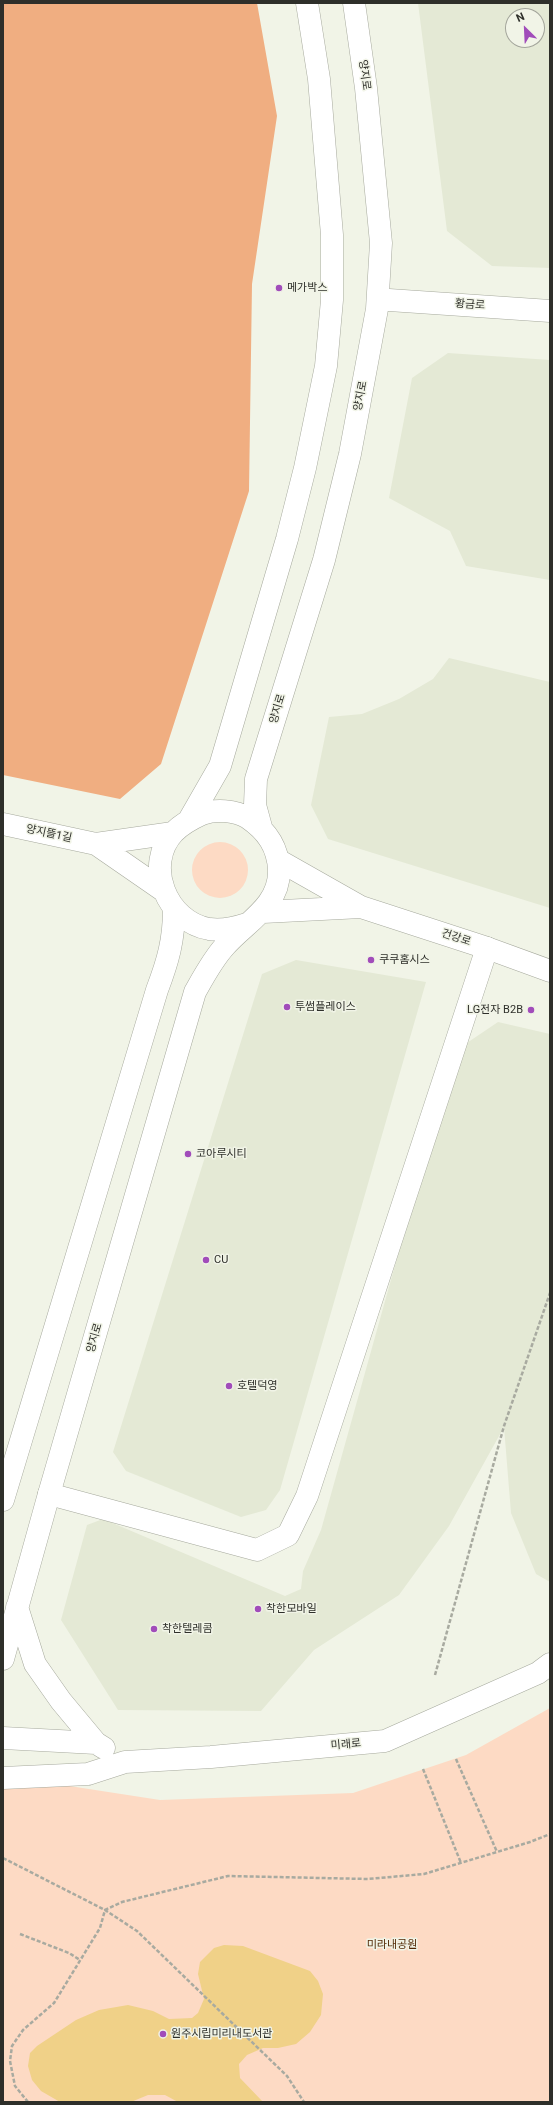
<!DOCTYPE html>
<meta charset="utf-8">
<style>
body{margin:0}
#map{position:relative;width:553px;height:2105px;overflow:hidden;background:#f1f4e7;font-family:Roboto,sans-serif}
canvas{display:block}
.frame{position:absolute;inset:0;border:4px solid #2e2f2a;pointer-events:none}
.north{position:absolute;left:505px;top:8px;width:40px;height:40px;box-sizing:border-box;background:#f1f4e7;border:1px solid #a3a59b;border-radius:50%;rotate:336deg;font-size:11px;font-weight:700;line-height:16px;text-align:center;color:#2e2f2a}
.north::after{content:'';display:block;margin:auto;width:14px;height:18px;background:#a14cba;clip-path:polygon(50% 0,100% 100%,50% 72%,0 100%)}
</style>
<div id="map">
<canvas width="553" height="2105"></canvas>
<div class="frame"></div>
<div class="north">N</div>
</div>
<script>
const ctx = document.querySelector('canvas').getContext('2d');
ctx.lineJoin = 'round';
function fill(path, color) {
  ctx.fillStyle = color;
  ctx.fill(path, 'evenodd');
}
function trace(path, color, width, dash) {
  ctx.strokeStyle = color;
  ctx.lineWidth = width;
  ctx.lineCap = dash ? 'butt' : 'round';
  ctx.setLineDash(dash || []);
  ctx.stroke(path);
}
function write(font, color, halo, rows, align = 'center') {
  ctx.font = font + ' Roboto,"Noto Sans KR",sans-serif';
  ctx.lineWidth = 3;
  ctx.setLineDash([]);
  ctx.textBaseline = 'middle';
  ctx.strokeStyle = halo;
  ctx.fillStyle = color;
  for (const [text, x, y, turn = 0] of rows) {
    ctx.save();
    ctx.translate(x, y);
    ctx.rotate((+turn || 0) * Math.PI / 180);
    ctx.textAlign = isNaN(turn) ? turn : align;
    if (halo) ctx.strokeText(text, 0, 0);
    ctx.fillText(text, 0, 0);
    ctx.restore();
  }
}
fill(new Path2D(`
 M418,3H550V268L492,266L447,231ZM513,16H537V40H513Z
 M448,353L550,360V580L466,566L450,531L389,498L412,378Z
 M449,658L550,682V908L328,839L311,805L329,717L362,714L399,699L433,679Z
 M296,960L426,982L280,1490L266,1510L241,1517L126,1471L113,1452L262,974Z
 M498,1022L550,1034V1582L536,1574L511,1513L504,1427L449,1526L399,1595L314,1650L261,1711L118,1710L61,1620L87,1525L103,1519L285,1596L301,1589L303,1571L321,1530L455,1051Z`), '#e4e9d5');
fill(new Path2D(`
 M192 870a28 28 0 1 1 56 0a28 28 0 1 1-56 0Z
 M550,1708V2102H3V1785L37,1781L160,1800L353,1793L466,1755Z`), '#fddac4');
fill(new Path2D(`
 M3,3H257L277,116L252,284L249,491L161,764L120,799L3,775Z`), '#f0ae81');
fill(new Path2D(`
 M224,1945L243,1946L310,1971L318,1981L323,1994L321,2015L310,2032L296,2044L278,2048H263L247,2055L239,2064L240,2078L263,2102H178L165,2095H148L131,2102H60L41,2091L32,2080L28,2066L30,2053L37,2046L76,2020L99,2010L128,2005L153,2011L169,2019L192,2018L198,2013L204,1999L198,1974L200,1962L214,1948Z`), '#f0d188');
const minor = new Path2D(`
 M389,300L550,311
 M49,1494L257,1550L288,1535L307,1496L487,948`);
const tertiary = new Path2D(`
 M189,820L220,766L287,539L305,468L326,366L332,300V235L319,79L307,3
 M3,824L96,844L173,833
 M261,827L255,805L256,779L324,560L350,454L377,309L381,243L366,88L354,3
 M96,844L164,891
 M278,860L361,907L487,948L550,971
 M263,912L361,907
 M3,1500L157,990C168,961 174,940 174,909
 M17,1607L35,1664L61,1701L96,1743
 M3,1659L49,1494L195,992C204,976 213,959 225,946C246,922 280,906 279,870C278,847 267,831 248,818C235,810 215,809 202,814C191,819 182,824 174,832C143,865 167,922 209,929C223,931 235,928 247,924
 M3,1738L96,1743L104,1748
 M3,1778L88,1774L125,1762L211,1757L385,1741L538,1673L550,1664`);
trace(minor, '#a6a99d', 23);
trace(tertiary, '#a6a99d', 23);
trace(new Path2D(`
 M435,1675L504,1426L550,1293
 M456,1759L497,1852
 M423,1769L461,1863
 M3,1858L105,1910L137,1931L287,2076L304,2102
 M20,1934L69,1953L80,1960
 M28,2102L15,2086L10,2061L12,2046L23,2030L54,2003L100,1928L105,1910L122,1902L228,1876L368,1879L424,1874L530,1842L550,1834`), '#a8aaa0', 2.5, [4, 2]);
trace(minor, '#fff', 22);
trace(tertiary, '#fff', 22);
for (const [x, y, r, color] of [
 [279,288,4,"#a14cba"],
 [371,960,4,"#a14cba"],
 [287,1007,4,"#a14cba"],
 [531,1010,4,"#a14cba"],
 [188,1154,4,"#a14cba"],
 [206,1260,4,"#a14cba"],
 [229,1386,4,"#a14cba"],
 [258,1609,4,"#a14cba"],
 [154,1629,4,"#a14cba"],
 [163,2034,4,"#a14cba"]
]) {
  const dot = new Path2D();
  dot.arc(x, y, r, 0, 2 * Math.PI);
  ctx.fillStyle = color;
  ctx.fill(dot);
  trace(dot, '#f1f4e7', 1.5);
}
write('11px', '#2e2f2a', '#f1f4e7', [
 ["양지로",364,75,82],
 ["황금로",470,305,4],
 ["양지로",361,396,-79],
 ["양지로",278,709,-73],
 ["양지뜰1길",49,834,12],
 ["건강로",456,938,18],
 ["양지로",95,1338,-74],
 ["미래로",346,1745,-5]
]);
write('11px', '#2e2f2a', '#f1f4e7', [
 ["메가박스",287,288],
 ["쿠쿠홈시스",379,960],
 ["투썸플레이스",295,1007],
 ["LG전자 B2B",523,1010,"right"],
 ["코아루시티",196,1154],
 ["CU",214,1260],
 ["호텔덕영",237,1386],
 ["착한모바일",266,1609],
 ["착한텔레콤",162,1629],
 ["원주시립미리내도서관",171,2034]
], 'left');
write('11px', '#532905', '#f1f4e7', [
 ["미라내공원",392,1945]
]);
</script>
